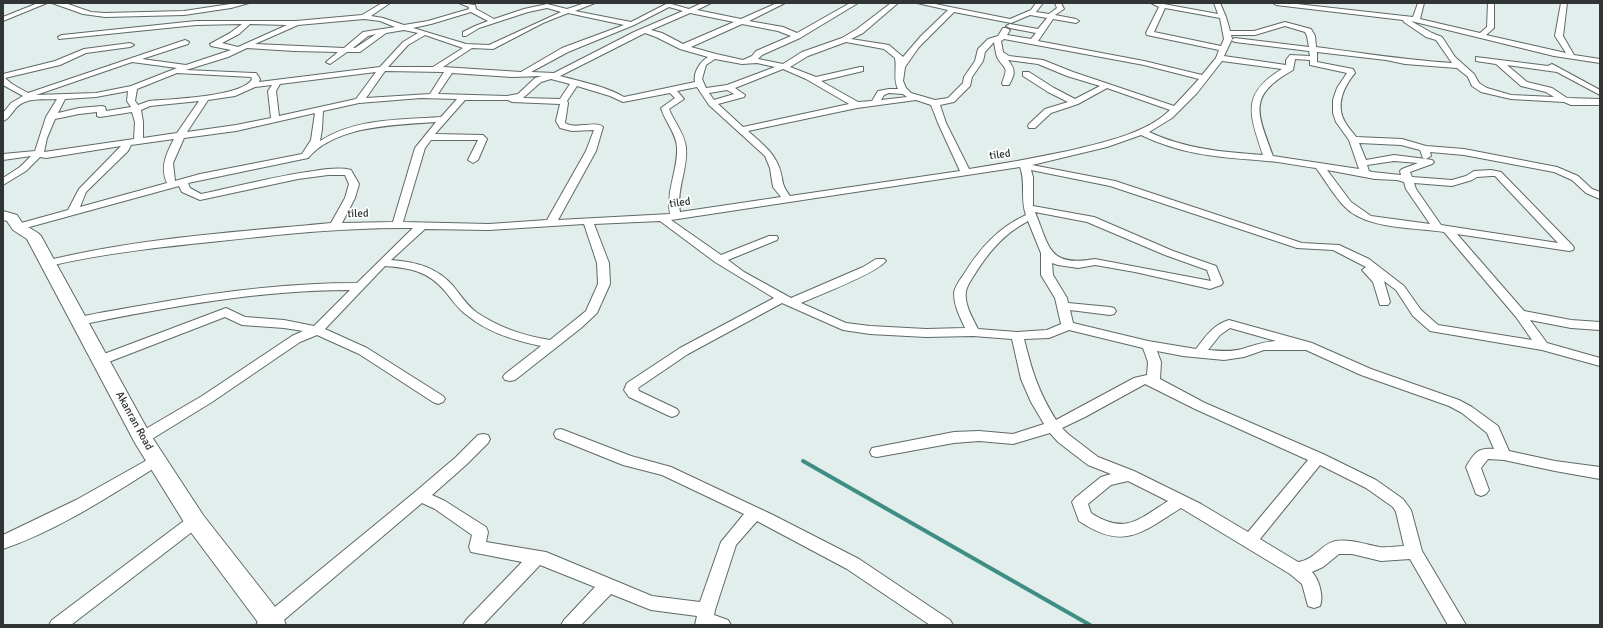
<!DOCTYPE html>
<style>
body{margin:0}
#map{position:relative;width:1603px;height:628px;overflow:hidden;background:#e2eeec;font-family:Signika,sans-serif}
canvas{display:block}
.frame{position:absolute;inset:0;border:4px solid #303434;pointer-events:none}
</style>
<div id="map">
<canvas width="1603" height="628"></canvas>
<div class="frame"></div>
</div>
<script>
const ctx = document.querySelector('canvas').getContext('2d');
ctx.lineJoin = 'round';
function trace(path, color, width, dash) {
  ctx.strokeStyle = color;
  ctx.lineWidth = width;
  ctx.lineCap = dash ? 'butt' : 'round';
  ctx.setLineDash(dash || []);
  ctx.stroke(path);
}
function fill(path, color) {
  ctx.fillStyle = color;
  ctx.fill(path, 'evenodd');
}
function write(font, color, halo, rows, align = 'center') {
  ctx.font = font + ' Signika,sans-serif';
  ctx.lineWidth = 3.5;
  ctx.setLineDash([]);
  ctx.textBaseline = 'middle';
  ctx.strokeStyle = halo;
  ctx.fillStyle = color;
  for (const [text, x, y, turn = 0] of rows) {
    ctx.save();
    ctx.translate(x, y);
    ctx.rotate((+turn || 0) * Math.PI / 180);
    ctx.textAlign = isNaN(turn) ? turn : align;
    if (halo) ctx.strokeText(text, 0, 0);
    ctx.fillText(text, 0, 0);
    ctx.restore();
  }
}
trace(new Path2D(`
 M803,461L1090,625`), '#3e8e84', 4);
const minor = new Path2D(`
 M38,3H47L3,21V17Z
 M52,3H65L91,12L105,13L184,11L237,3H249L231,8L184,15L105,17L83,14Z
 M382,3H390L371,16L383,18L404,25L428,21L469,9V7L459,3L475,5L476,9L494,19L524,9L547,4L567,9L585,3H595L575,11L631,22L668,3L689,9L702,3H711L697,10L741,19L777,3H785L749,21L783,27L797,33L850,3H858L800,38L762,55L758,59L783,64L802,52L842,38L857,29L891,3H898L863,33L851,39L889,45L903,57L921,36L948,10L917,3H930L1010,19L1031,10L1036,3H1043L1036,12L1049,14L1057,8L1055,3H1061L1064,9L1055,15L1076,19L1079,21L1076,23L1053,19L1038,41L1144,61L1202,75L1216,58L1219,50L1147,35L1146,33L1159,7L1151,3H1158L1218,14L1214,3H1220L1226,17L1230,31H1254L1285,22L1311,29L1315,36L1316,47C1362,53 1406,60 1452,63L1436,40L1426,37L1404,22L1403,20L1276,5L1273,3H1288L1413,17L1418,3H1424L1420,19L1480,33L1487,27L1488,3H1494V28L1486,35L1566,53L1555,36L1561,3H1567L1563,36L1574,55L1600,59V63L1554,56L1411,21L1432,33L1442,37L1455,57L1474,74L1479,83L1487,88L1511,95L1554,97L1546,92L1521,86L1496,64L1476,61V57L1548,66L1552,64L1600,90V95L1557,72L1507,65L1527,82L1552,88L1567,98L1600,99V105H1571L1564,102L1511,99L1481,92L1472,86L1468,77L1457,68L1405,64L1386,60L1317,52V62L1353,69L1355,73C1344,86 1335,105 1345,122C1348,128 1353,132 1356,137L1402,139L1426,146L1464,149L1557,167L1578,176L1592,189L1600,192V199L1586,193L1572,180L1554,172L1464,155L1430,152L1431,156L1426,159L1432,160L1434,162L1432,164L1410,172L1412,177L1452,180L1466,176L1474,171L1491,170L1501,172L1573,246L1574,248L1573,250L1569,251L1457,234L1524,311L1571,320L1600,322V330L1571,328L1530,320L1547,343L1600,358V366L1542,350L1430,331L1413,316L1396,290L1384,281L1390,302L1388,305H1380L1373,282L1362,270L1366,267L1333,250L1297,248L1110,186L1031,170L1033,177V206L1094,217L1173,251L1216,266L1223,283L1221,285L1210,289L1135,272L1095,265L1078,268L1058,265L1052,263L1053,275L1067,298L1068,303L1110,307L1114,308L1116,311L1114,314L1110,315L1070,310L1073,323L1148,341L1196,349C1205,337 1214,324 1229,320L1312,343L1371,369L1459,400L1472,407L1498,426L1509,451L1555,461L1600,467V479L1555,471L1504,460L1488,459L1481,468L1489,490L1486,494L1481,496L1476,494L1466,467C1474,453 1478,447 1494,449L1487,433L1462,413L1449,406L1361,375L1306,350H1264L1244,357L1224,360L1183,356L1157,351L1161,362L1160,379L1205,403L1323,454L1376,480L1403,499L1411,510L1422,551L1466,625H1448L1410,559L1381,561L1352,554H1339L1323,567L1312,572C1319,579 1324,597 1320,606L1314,608L1308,606L1302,584L1290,574L1181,508C1141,533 1124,551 1079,521L1072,502L1075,498L1101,477L1111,474L1088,465L1058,442L1050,433L1013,444L979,441L954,443L877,457L872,456L870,452L872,448L954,432L979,431L1013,434L1044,424L1031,402L1021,379L1012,339L973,336L926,337L870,334L843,330L782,303L688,354L638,388L639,391L677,409L679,412L677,415L672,417L667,415L629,397L624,390L627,383L680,348L774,298L715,262L660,221L594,224L609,263L610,284L597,313L581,328L515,380L510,381L505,380L503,377L505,374L541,346C516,341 489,333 468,316C459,310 452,300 445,291C428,271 410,268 385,266L325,329L367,348L443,396L445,399L443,402L438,404L433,402L359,354L317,335L300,342L212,402L147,442L142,443L137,442L135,438L137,434L202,396L292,336L303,331L284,328L242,325L225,317L106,363L101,364L96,363L95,360L96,357L226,308L245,317L284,320L314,326L350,290C258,290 169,307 79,325L75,324L73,321L75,318C101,312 129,308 156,303C223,291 289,283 357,283L413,228C348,227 284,234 220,241C162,247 105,253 49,266L45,265L43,263L45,261C137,238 237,232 331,223L345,198L349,184L345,175H328L298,179L200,200L182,192L179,186L22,229H14L13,227L14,225L68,210L79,189L121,146L46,158L40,157L26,171L3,185V178L20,167L31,156L3,160V154L35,151L46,117L57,99C43,100 27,97 17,107C12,112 9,119 3,121V113L11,103L23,96L3,85V74L55,61L84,49L130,43L134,45L130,47L86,53L60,65L5,78L12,84L28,93L185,40L189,42L188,44L142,59L186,65L231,50L211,46L210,44L230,33L242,24L196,25L59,39L58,37L62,35L196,21H296L362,15ZM669,7L683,11L634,32L554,73L531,72L568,52L634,25ZM547,8L561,12L489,45L466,44L413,28L431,24L471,12L488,21L475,26L463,32V36H466L479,28L528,12ZM1165,8L1220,18L1224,39L1221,46L1154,32ZM954,12L1011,23L1030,15L1047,18L1038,29L1010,24L1006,26L1010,28L1036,33L1031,39L1007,35L1010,30L1006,28H1003L998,36L988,39L978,49L975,61L964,77L963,83L948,98L935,100L911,93L906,88L903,81L905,67L919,47ZM568,13L624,25L562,48L521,72L443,67L472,48L493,49L543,23ZM690,13L734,22L683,44L662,33L651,30ZM364,19L380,21L395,27L363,32L344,48L255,44L298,25ZM250,24L287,25L238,47L222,43L239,34ZM742,24L778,31L791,36L756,51L752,56L743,60L716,54L691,47ZM1285,26L1305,32L1307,36L1309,47L1235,38L1231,40L1235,42L1309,51L1310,56L1290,55L1286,60V65L1224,56L1232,39L1231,35H1255ZM404,30L418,33L403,42L380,67L259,82L260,79L256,73H253L186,70L228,57L247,48L294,51L338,52L326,62L330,64L347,52H360L386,33ZM645,33L656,37L680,49L708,57C700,62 693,72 695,82L624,97C605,86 582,82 560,76ZM376,34L355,48H353L368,36ZM425,35L463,48L433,67H388L408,45ZM1004,39L1144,65L1199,79L1174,106L1073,72L1043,60L1009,56L1003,52L1001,41ZM846,42L884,49L895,58C897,69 893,79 898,89H889L878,91L872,101L858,102L821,81L863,71V67H860L816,77L790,67L808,56ZM994,42C995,48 996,54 997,57C1005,71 1009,65 1002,83L1003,85H1009C1015,74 1016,70 1008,60L1038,64L1067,76L1100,86L1075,99L1054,88L1029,72H1023V76L1048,92L1068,102L1045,109L1029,124L1028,126L1029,128H1035L1051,113L1078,104L1107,88L1170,110C1146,134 1101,143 1068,151C1035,158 1002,164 969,169L946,123L940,105L954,102L970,86L972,77L983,61L985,52ZM715,59L742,64L757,63L775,67L727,85L706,88L702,79L706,65ZM1295,59L1310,60V65L1347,73L1337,88L1333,100V113L1336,122L1349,140L1359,169L1273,156C1257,112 1247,96 1293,70ZM1222,61L1282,69C1240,94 1250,115 1263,155C1223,152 1185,149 1149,132L1172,118L1197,93ZM132,62L177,68L131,86L96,93L36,95ZM783,69L806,79L849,104L743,127L718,104L744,97L745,95L735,88ZM385,71L444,72L430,94L366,98ZM376,72L356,99L279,116L276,91L280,84ZM177,73L251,77L252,79C243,97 169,99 149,101L138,105L135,101L137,89ZM452,73L512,77L542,76L535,78L518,94L507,96L438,94ZM551,79L570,84L560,99L523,98L541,82ZM272,85L268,91L271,118L236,125L187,132L208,100L235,96L255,87ZM577,86L610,96L623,102L670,93L675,98L661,108C665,122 677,134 677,148C678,170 666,190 670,214L558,220L596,151L603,127C595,120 576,130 565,123L568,103L567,101ZM697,87L709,105L765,156L770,168L773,187L781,197L680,212C676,190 688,169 686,148C685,134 674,122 669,109L684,99L677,91ZM727,90L734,94L714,100L709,93ZM128,91L127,101L131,107L106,111L105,107L102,106L79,108L58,113L65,99L96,97ZM889,93L903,94L907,97L881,100L884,95ZM421,98L457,99L441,117C401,120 355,118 320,141L322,129L323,111L359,103ZM465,100H508L512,102L560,104L556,121L560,128L572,131L594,130L586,151L547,220L489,224L403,222L425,148L431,140H478L468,160L473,163L478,160L487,139L483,135L435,134ZM916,100L931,105L938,123L960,171L790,196C780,183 784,180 779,167C773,151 760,142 748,131L857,108ZM199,101L177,133L143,138V122L141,110L150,106ZM97,112V116L100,117L132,112L135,122L134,139L44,152L47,138L55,119L79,114ZM315,113L311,140L302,154L200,174L175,181L173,163L184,138L236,131ZM436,122L415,148L393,222L342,223L355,198L359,184L351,170C340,167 326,169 314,171C276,176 239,186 201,194L190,188L188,183L308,158C336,125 396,125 436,122ZM1141,135C1185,156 1221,157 1267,161C1283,162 1300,166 1316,168C1325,180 1333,194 1343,205C1365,230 1413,227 1444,232L1516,317L1532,340L1438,325L1421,310L1404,286L1369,259L1339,245L1302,243L1115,181L1032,165L1107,147ZM174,139C166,154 160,167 167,183L80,207L86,192L128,151L131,145ZM1359,143L1401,145L1420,150L1423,158L1426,159L1394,155L1366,160ZM1394,161L1418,163L1402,169L1400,171L1401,175L1372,172L1369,171L1367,165ZM1020,167C1026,182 1020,200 1026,215C998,228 980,248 964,274C960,280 955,286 954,293C954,306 960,317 965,328L926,329L870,326L846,323L801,303C817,296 877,273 886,261L884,259H876L863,267L791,298L744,272L728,260L777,240L778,238L777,236H769L721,255L671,220ZM1327,170L1375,179L1397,180L1404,182L1406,189L1430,224L1371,216L1351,202ZM1491,176H1495L1558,243L1441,225L1416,189L1414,183L1452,186L1472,180L1477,177ZM1035,212L1087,222L1165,255L1207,270L1211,281L1095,259C1049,267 1050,249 1035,212ZM1028,221L1041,253V275L1055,298L1061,324L1047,330L1017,332L978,329C972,317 964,304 966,291C967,286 970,282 973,277C987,254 1003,234 1028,221ZM584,224L597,263L598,284L586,311L550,340C524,336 498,327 476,312C467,305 461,296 454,287C437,267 416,262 391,260L425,229L489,230ZM1230,328L1276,341C1262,342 1255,345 1242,349C1231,352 1220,351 1208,350L1220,335ZM1069,330L1143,348L1148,362L1147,375L1134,378L1056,420C1038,391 1032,371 1024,339L1049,338ZM1145,384L1195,409L1308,460L1248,532L1201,504L1134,471L1098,457L1068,434L1062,428L1085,417ZM1320,465L1366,488L1393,507L1396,512L1404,546C1396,546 1387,548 1379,547C1364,544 1351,539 1336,541C1322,543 1315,560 1298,562L1260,539ZM1128,481L1168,501C1138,520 1125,535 1091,513L1088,504L1111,485Z
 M561,429L631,456L671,467L773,515L859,559L950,620L953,625H930L847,569L757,521L736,545L715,610L714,615L728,620L731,625H695L697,616L651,610L611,594L581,625H561L564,620L595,587L540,565L483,625H463L466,620L522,562L471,552L469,547L472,535L435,509L422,503L278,625H256L259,620L415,492L456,457L478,435L483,434L488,435L490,439L488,443L466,465L432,495L445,501L486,527L488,532L486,542L546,552L652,596L700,602L721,542L744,514L662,475L623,465L556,438L554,434L556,430Z
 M156,455L161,456L163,460L161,464C111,495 59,530 3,549V535L76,500Z
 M195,515L201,517L203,521L201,525L71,625H49L52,620L189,517Z`);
const secondary = new Path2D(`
 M3,211L17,215L23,224L38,233L41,236L150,434L203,515L283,617L286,625H260L187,527L135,443L27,239L13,230L7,221L3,220Z`);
trace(minor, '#5f6968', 2);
trace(secondary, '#5f6968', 2);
fill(minor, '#fff');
fill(secondary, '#fff');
write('11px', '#303434', '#fff', [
 ["tiled",1000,155,-8],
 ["tiled",680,203,-8],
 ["tiled",358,214,-2],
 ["Akanran Road",134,421,61]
]);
</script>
